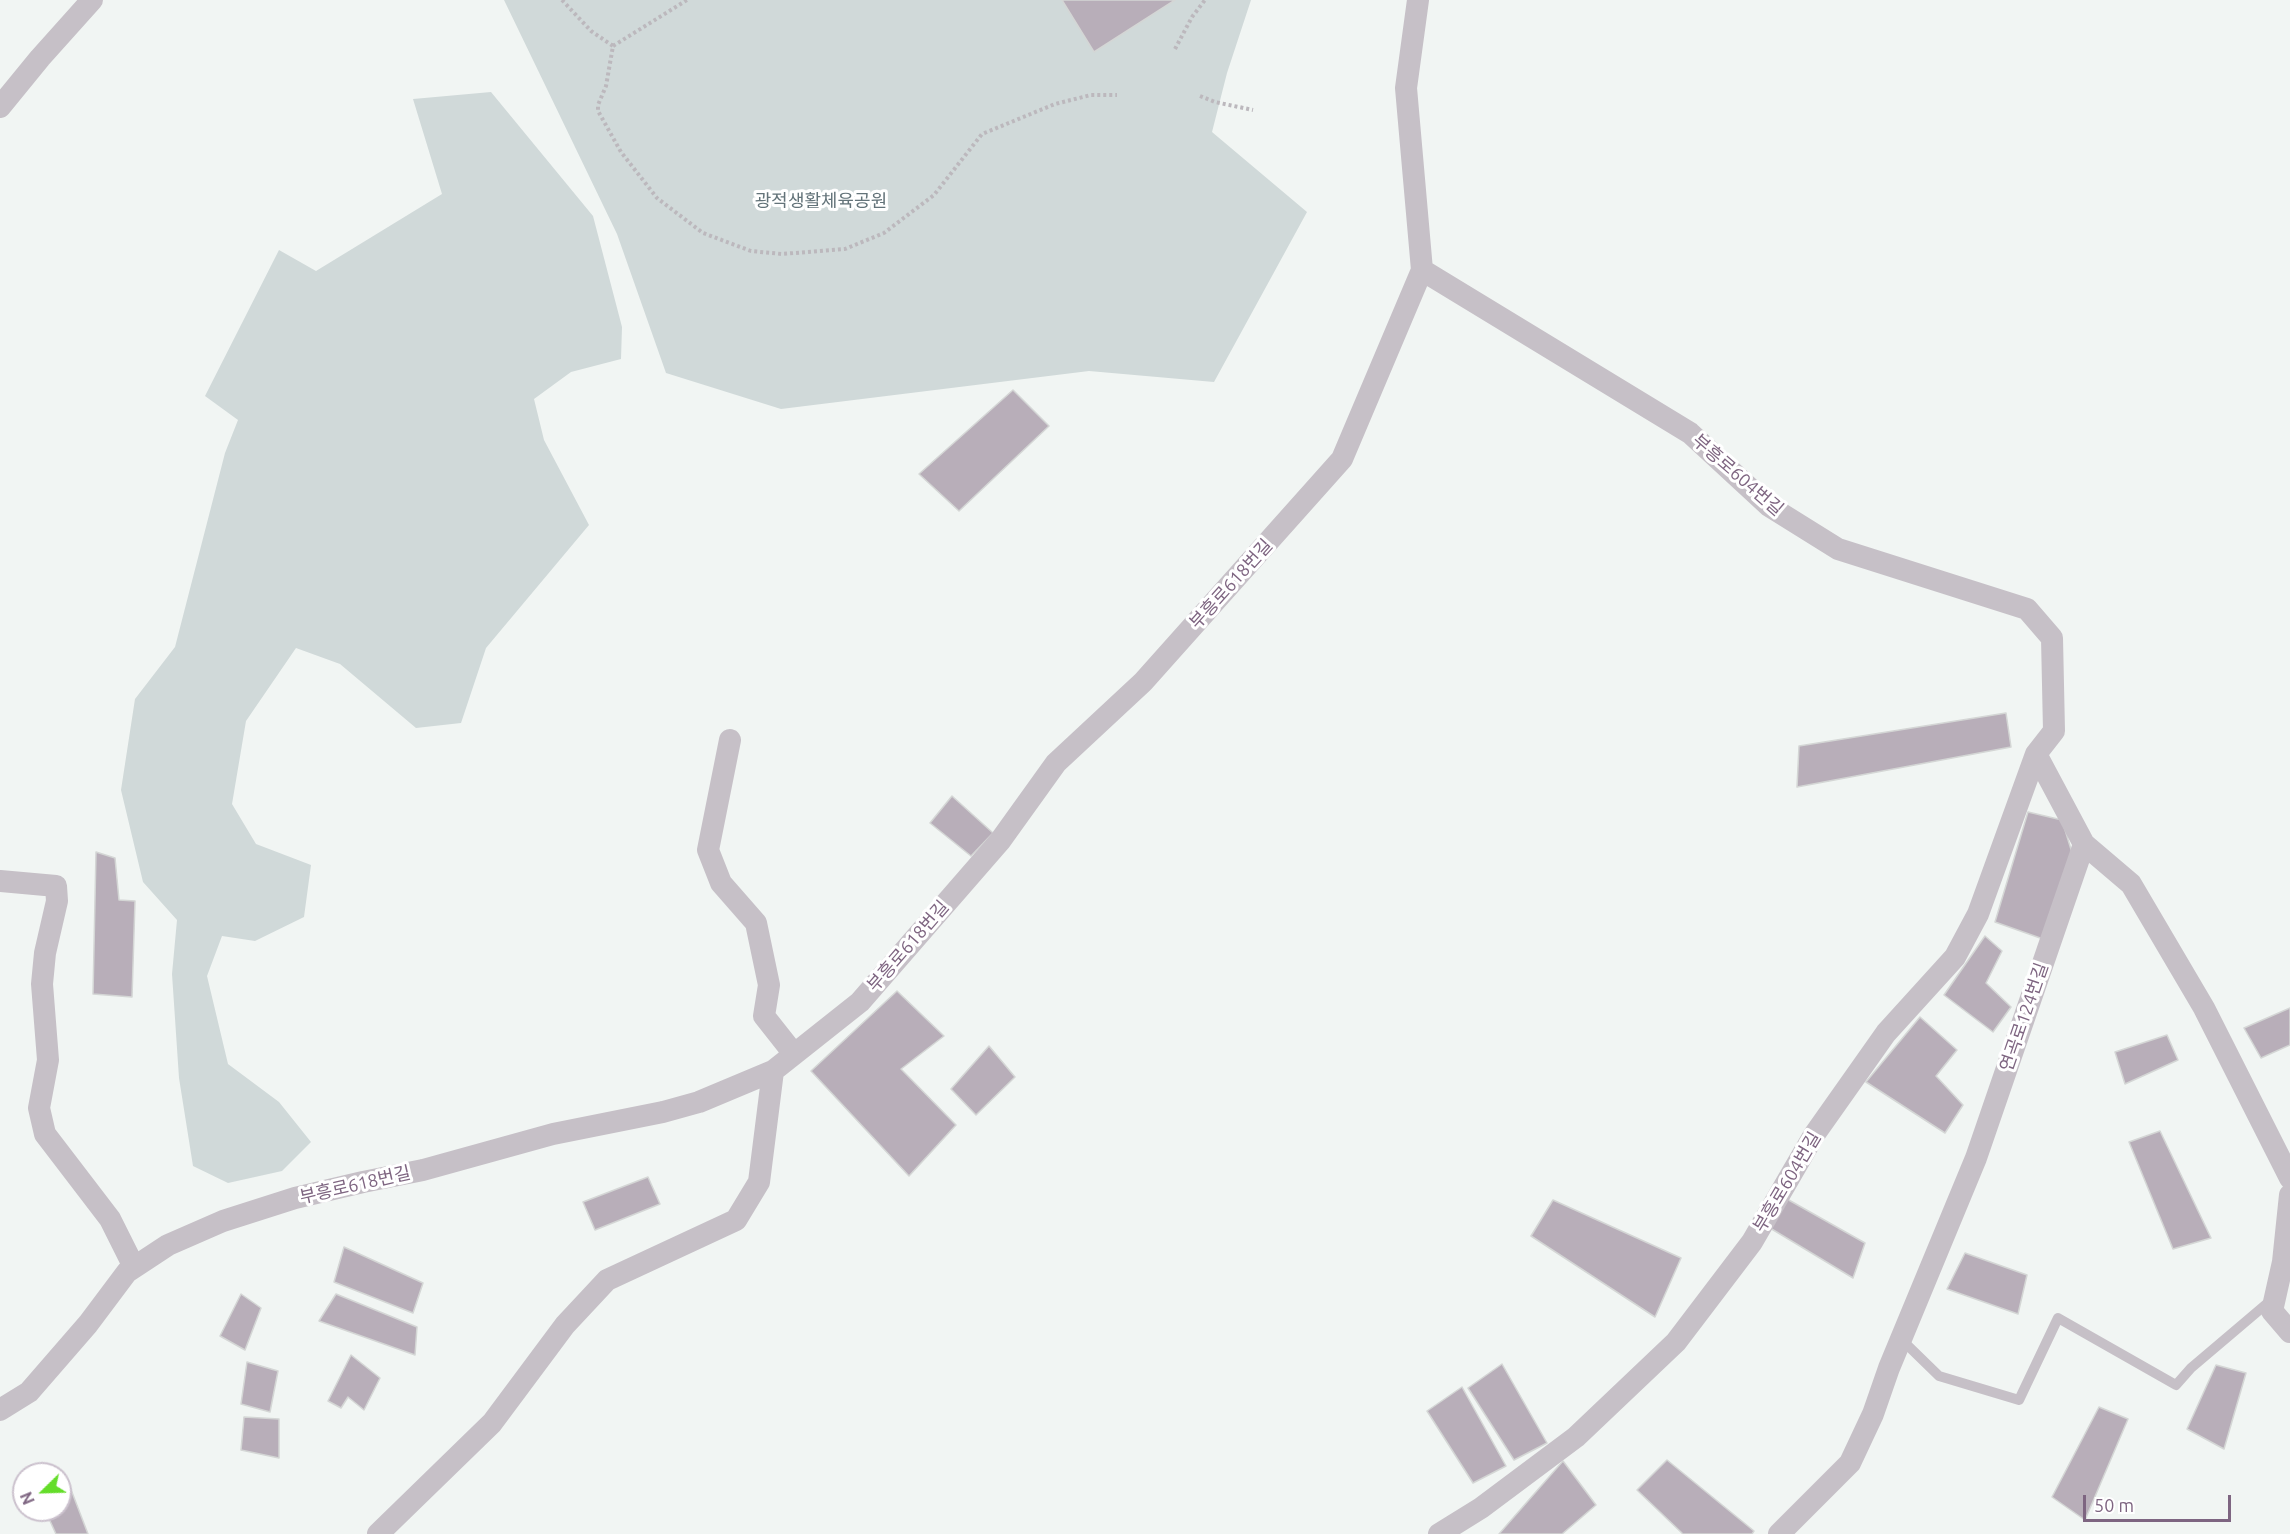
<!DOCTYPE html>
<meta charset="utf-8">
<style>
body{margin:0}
#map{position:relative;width:2290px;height:1534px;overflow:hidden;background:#f1f5f3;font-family:Ubuntu,sans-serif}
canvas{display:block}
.north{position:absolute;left:12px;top:1462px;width:60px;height:60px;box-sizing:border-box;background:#fff;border:2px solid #cbc1cd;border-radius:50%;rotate:247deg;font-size:16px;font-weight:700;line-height:24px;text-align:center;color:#7e6581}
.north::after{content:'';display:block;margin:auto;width:21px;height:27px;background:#64dd29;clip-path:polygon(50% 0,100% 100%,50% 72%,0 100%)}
.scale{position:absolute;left:2083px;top:1495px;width:148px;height:27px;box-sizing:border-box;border:3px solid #7e6581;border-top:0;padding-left:8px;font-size:18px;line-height:21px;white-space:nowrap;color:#7e6581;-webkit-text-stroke:4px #fff;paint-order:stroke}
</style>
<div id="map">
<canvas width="2290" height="1534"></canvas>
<div class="north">N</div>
<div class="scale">50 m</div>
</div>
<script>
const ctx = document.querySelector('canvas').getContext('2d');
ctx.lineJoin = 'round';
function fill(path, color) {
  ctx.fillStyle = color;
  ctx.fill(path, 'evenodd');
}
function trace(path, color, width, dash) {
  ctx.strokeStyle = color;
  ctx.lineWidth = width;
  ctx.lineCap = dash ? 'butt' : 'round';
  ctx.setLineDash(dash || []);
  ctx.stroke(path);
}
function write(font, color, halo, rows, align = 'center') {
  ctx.font = font + ' Ubuntu,"Noto Sans KR",sans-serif';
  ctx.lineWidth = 6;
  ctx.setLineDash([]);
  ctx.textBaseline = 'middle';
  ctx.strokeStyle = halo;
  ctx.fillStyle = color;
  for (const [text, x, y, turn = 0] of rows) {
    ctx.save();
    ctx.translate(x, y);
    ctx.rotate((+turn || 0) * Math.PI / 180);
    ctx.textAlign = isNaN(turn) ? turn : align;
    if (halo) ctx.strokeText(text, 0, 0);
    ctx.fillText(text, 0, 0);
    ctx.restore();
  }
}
fill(new Path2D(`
 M504,0H1251L1227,73L1212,132L1307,212L1214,382L1089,371L781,409L666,373L617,234Z
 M491,92L593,216L622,327L621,359L571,372L534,399L544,440L589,525L486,648L461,723L416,728L340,664L296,648L246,721L232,804L256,844L311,865L304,917L255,941L222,936L207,976L228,1064L279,1102L311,1142L282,1171L228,1183L193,1166L179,1078L172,974L177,920L143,882L121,790L135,699L175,647L225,453L238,420L205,396L279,250L316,271L442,194L413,99Z`), '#d0d9d9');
const building = new Path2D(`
 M1062,0H1175L1094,52Z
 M1013,390L1049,426L959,511L919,474Z
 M2006,713L2011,747L1797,787L1799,746Z
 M952,796L993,833L971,856L930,823Z
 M2028,812L2062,820L2073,856L2043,939L1995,922Z
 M96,852L115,858L119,900L135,901L132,997L93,994Z
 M1985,936L2002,951L1986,983L2011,1007L1993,1032L1944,995Z
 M897,991L944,1036L901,1069L956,1125L909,1176L811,1071Z
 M2290,1008V1045L2261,1058L2244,1028Z
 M1920,1017L1957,1050L1936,1076L1963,1105L1945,1133L1866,1082Z
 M2167,1035L2178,1060L2125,1084L2115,1052Z
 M989,1046L1015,1077L976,1115L951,1089Z
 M2160,1131L2211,1238L2173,1249L2129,1142Z
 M648,1177L660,1204L595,1230L583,1202Z
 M1787,1199L1865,1243L1853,1278L1770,1228Z
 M1553,1200L1681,1258L1655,1317L1531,1236Z
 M344,1247L423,1283L413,1313L334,1282Z
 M1965,1253L2027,1275L2018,1314L1947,1289Z
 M241,1294L261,1308L245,1350L220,1336Z
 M336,1294L417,1327L415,1355L319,1321Z
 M351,1355L380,1378L364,1410L348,1397L341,1408L328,1401Z
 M247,1362L278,1371L270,1412L241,1404Z
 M1502,1364L1547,1443L1514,1460L1468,1388Z
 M2216,1365L2246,1373L2224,1449L2187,1429Z
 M1462,1387L1506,1466L1473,1483L1427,1411Z
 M2099,1407L2128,1419L2085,1520L2052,1497Z
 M244,1417L279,1419V1458L241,1450Z
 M1667,1460L1754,1531L1752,1534H1683L1637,1490Z
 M1563,1461L1596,1505L1562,1534H1499Z
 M70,1487L88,1534H56L45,1510H60V1491Z`);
fill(building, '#b8aeb9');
trace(building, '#d4d6d5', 1.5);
trace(new Path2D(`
 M562,0L591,31L613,46L606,86L598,105V111L621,152L657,198L703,233L751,251L782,254L845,249L884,233L934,195L982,134L1055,104L1091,95H1117
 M613,46L687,0
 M1175,49L1192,17L1205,0
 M1200,96L1215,102L1253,110`), '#bcb8bd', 4, [3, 3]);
trace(new Path2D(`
 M1901,1339L1939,1376L2019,1400L2058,1318L2176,1385L2191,1368L2270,1301`), '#c6c0c7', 10);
trace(new Path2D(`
 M0,107L40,58L92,0
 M1422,270L1690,433L1769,506L1838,549L2027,609L2052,638L2054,731L2036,754L1978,914L1955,957L1886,1033L1814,1135L1752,1242L1676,1342L1576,1437L1481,1508L1439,1534
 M730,740L708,850L721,883L756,923L769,985L764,1016L794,1054
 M2036,754L2084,844L2131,884L2204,1008L2290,1178
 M0,881L56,886L57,901L45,953L42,984L48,1060L39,1108L45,1134L110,1219L134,1267
 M2290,1195L2283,1262L2272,1311L2290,1332
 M0,1410L29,1392L88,1324L127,1272L168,1245L223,1221L295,1198L363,1182L423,1170L553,1134L663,1112L699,1102L773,1071L860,1002L1000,841L1056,763L1143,682L1342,459L1422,270L1406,88L1418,0
 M378,1534L492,1423L565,1325L607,1280L736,1220L759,1182L773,1071
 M1779,1534L1850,1463L1873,1414L1889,1368L1976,1158L2084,844`), '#c6c0c7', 22);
write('18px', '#637379', '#fff', [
 ["광적생활체육공원",821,201]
]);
write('18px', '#7e6581', '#fff', [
 ["부흥로604번길",1738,475,41],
 ["부흥로618번길",1231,584,-48],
 ["부흥로618번길",908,946,-49],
 ["연곡로124번길",2024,1017,-71],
 ["부흥로604번길",1787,1182,-59],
 ["부흥로618번길",355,1185,-13]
]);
</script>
